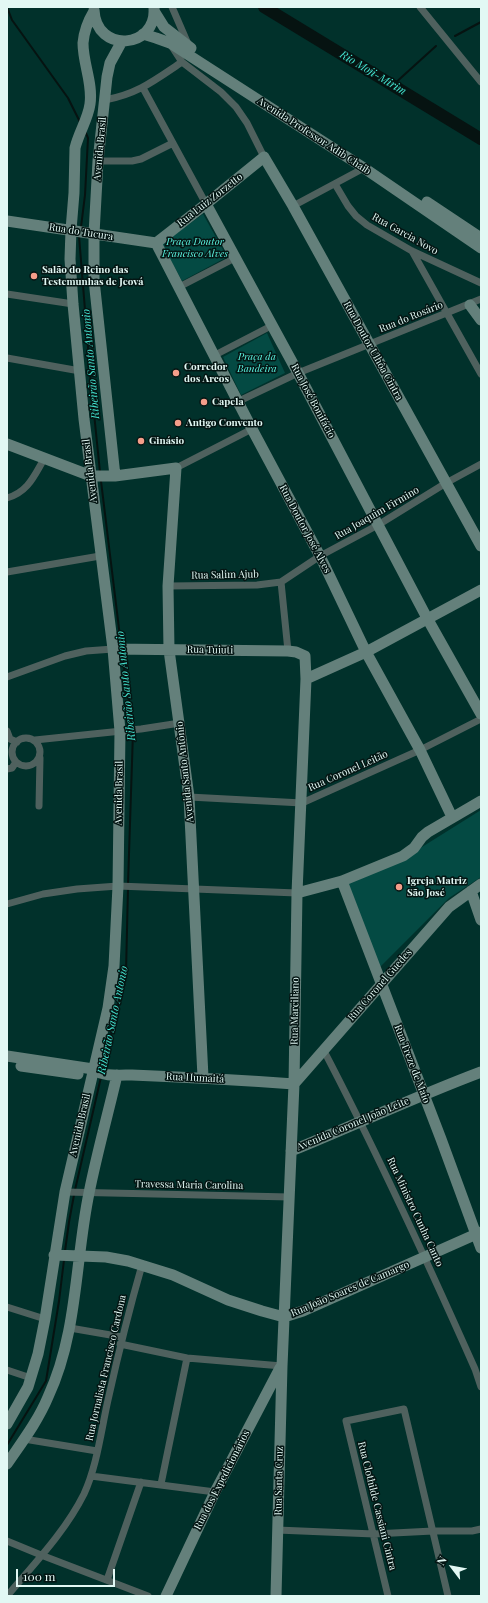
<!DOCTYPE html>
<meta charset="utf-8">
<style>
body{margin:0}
#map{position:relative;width:488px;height:1603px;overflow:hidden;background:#01312b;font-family:"Playfair Display",serif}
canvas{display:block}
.frame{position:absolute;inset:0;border:8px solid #e2f8f4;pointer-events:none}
.north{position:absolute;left:432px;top:1547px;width:40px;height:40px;-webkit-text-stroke:3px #041513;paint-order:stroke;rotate:302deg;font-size:11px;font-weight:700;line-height:16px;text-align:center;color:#e2f8f4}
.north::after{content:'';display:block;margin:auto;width:14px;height:18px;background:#e2f8f4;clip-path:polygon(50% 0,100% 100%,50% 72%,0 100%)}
.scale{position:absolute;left:16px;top:1569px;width:99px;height:18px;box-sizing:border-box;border:2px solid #e2f8f4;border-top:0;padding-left:5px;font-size:12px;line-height:14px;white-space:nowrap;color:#e2f8f4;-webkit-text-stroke:3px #041513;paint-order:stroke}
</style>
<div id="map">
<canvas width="488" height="1603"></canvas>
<div class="frame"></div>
<div class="north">N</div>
<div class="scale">100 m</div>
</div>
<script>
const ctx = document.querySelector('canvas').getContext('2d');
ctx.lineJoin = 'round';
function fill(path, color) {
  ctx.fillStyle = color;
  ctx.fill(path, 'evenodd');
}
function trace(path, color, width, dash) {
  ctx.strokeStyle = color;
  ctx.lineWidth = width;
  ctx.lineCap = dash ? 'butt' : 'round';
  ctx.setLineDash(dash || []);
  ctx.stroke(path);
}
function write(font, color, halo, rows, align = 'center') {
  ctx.font = font + ' "Playfair Display",serif';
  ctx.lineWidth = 3;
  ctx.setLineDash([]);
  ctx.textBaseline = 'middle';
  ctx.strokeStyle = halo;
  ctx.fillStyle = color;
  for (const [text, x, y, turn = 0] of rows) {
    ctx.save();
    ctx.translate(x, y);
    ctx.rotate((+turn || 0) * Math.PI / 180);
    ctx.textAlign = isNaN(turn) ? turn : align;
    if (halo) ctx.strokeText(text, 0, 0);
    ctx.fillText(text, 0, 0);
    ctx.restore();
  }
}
fill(new Path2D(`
 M203,214L227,257L182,281L162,244Z
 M267,333L285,373L241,395L223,357Z
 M481,810V877L449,898L380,967L348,883L414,852Z`), '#044a43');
trace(new Path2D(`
 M7,7L12,20L68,98L80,122
 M455,36L481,22
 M393,85L436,46
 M81,227L85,195L88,138L85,131
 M79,236L91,384L100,472
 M101,481L121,645
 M122,653L133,728
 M128,884L133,732
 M103,1069L126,972L128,888
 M75,1190L101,1077
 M65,1251L69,1222L74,1195
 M7,1445L46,1381L59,1301L64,1260`), '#061311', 2);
trace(new Path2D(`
 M264,7L481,139`), '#061311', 12);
trace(new Path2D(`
 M172,7L188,44
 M420,7L481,82
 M171,45L182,62L221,92L236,107L247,123L264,157
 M143,88L206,204
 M105,100C138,94 155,80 182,62
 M98,161H132L141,159L173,143
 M335,184L348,206L356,216L367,225L412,251L481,283
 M293,206L364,168
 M412,251L481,374
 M179,287L235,258
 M7,294L73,304
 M215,355L273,325
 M7,358L80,371
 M239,401L298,373L481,299
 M176,468L252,429
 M7,498C28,492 34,476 44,459
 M7,572L100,556
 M281,582L288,651
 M168,586L257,585L281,582L320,556L378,525L446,483L481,464
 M7,677L65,656L86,651L113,649
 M7,731L10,739L17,742
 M12 752a14 14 0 1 1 28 0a14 14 0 1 1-28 0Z
 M35,740L141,729L180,723
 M7,769L12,768L16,762
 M189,797L302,803L420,750L481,719
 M39,806L40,758
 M7,904L43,894L77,889L118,886L297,893
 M323,1049C378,1154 427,1261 475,1369L481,1387
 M65,1192L290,1197
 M7,1307L45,1319
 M70,1328L122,1337
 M120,1344L187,1358L282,1366
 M7,1370L31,1378
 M24,1439L97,1451
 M91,1476L215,1492
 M161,1484L187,1358
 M277,1530L374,1534L433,1531H472L481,1529
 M7,1541L41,1555L148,1596
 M107,1580L141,1482
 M7,1596C34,1564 65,1532 84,1494C97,1466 101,1431 108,1400C118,1355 129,1310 142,1265
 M388,1596L346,1421L404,1409L448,1596`), '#4f615e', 7);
trace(new Path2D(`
 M94,10C96,54 157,49 154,8
 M154,11L164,27L191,48
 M143,34L156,38L170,43L364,168L481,248
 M427,202L481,238
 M206,204L298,373L427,618L481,714
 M7,221L156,243
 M156,243L252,429L321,558L366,652L420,750L452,817
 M156,243L206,204L264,157L293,206L481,546
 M470,305L481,320
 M7,444L91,476H115L176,468L168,586L169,650L189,797L203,1077
 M115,476L94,280V234L98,161L107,77L110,63L122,41
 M113,649L288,651L296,652L305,656L306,679L297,893L294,1084L282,1366L276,1596
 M306,679L366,652L481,590
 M342,881L441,1139L481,1248
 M471,891L481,920
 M297,893L342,881L403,856L414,848L422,837L428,832L481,801
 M7,1056L93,1069C102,1077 120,1075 132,1075C186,1077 239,1080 294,1084L449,907L481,884
 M21,1066L78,1074
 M291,1151C355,1125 417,1096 481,1072
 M54,1255L106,1257L128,1261L173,1275L228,1300L262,1311L284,1317L303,1311L481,1232
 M7,1424L28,1387L38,1354L45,1319L65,1192L108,1008L114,966L118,886L120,731L113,649L84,419L73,304L70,259L71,230L74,193L75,148C79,132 88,119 90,104C93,83 83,64 83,43C84,31 88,21 94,11
 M7,1464C22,1442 38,1421 48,1397C78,1333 75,1260 89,1193C97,1153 108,1114 117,1075
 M166,1596L215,1492L280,1368`), '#64807b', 11);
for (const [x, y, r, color] of [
 [34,276,4,"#f49e8a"],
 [176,373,4,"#f49e8a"],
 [204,402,4,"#f49e8a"],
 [178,423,4,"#f49e8a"],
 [141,441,4,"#f49e8a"],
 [399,887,4,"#f49e8a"]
]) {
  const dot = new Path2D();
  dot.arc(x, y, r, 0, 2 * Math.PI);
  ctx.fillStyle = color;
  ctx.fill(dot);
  trace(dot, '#041513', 1.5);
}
write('10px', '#e2f8f4', '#041513', [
 ["Avenida Professor Adib Chaib",314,136,33],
 ["Avenida Brasil",100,149,-85],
 ["Rua Luiz Zorzetto",210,200,-38],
 ["Rua do Tucura",81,232,9],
 ["Rua Garcia Novo",405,234,29],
 ["Rua do Rosário",411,317,-22],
 ["Rua Doutor Ulhôa Cintra",373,351,61],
 ["Rua José Bonifácio",313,401,62],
 ["Avenida Brasil",90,471,-97],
 ["Rua Joaquim Firmino",377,513,-30],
 ["Rua Doutor José Alves",305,529,62],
 ["Rua Salim Ajub",225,575,-1],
 ["Rua Tuiuti",210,650,1],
 ["Rua Coronel Leitão",348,771,-24],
 ["Avenida Santo Antônio",185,772,-96],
 ["Avenida Brasil",119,793,-89],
 ["Rua Coronel Guedes",380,985,-49],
 ["Rua Marciliano",295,1011,-89],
 ["Rua Treze de Maio",412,1064,69],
 ["Rua Humaitá",195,1078,3],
 ["Avenida Coronel João Leite",353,1124,-23],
 ["Avenida Brasil",80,1125,-77],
 ["Travessa Maria Carolina",189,1185,1],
 ["Rua Ministro Cunha Canto",415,1212,65],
 ["Rua João Soares de Camargo",350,1289,-23],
 ["Rua Jornalista Francisco Cardona",106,1368,-77],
 ["Rua dos Expedicionários",222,1480,-63],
 ["Rua Santa Cruz",279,1481,-89],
 ["Rua Clothilde Cassiani Cintra",377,1506,76]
]);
write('italic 10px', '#5bf3e0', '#041513', [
 ["Praça Doutor",195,242],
 ["Francisco Alves",195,254],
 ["Praça da",257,357],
 ["Bandeira",257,369]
]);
write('bold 10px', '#e2f8f4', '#041513', [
 ["Salão do Reino das",42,270],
 ["Testemunhas de Jeová",42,282],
 ["Corredor",184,367],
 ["dos Arcos",184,379],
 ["Capela",212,402],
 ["Antigo Convento",186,423],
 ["Ginásio",149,441],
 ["Igreja Matriz",407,881],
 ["São José",407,893]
], 'left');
write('italic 11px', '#43e1ce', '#041513', [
 ["Rio Moji-Mirim",373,73,31],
 ["Ribeirão Santo Antonio",91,364,-95],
 ["Ribeirão Santo Antonio",126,686,-96],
 ["Ribeirão Santo Antonio",113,1020,-78]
]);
</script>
